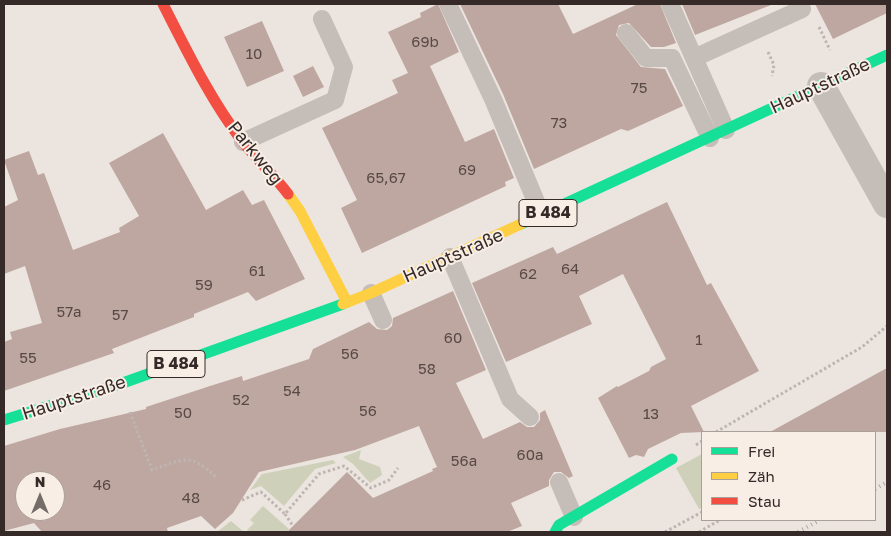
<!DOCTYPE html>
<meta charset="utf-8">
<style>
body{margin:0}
#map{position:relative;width:891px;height:536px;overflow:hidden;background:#ece5df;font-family:"Golos Text",sans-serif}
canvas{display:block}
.frame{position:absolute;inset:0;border:5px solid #352a27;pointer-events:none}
.legend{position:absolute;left:701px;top:431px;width:175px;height:90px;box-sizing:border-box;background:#f8eee6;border:1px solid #aaa09a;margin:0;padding:6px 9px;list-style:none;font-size:15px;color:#352a27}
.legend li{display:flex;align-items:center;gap:10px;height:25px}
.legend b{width:25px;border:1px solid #aaa09a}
.north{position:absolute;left:15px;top:471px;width:50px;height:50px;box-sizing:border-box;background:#f8eee6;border:1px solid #aaa09a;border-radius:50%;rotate:0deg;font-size:14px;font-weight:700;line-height:20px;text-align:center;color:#352a27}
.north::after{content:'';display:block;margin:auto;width:18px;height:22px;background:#756b67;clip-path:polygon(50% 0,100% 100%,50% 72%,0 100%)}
</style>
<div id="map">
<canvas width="891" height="536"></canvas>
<div class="frame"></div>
<ul class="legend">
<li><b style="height:6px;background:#16e098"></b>Frei</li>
<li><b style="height:6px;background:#ffcf43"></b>Zäh</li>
<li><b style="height:6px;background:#f24e42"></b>Stau</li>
</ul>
<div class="north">N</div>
</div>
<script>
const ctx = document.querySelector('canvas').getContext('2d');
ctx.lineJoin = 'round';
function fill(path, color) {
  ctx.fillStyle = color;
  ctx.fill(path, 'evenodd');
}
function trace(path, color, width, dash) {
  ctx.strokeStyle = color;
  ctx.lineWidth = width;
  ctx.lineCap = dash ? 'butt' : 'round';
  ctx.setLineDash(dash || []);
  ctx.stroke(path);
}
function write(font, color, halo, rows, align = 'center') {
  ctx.font = font + ' "Golos Text",sans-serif';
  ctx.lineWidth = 4;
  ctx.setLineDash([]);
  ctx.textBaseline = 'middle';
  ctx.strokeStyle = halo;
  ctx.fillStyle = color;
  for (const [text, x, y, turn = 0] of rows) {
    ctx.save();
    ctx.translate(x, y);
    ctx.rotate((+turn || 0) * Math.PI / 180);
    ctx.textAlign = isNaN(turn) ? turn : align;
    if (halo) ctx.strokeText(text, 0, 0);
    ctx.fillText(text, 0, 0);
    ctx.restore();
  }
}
fill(new Path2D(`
 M361,450L359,459L380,467L382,475L370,483L353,464L343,457Z
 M702,454V508L699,509L676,468Z
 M333,460L336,463L315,469L284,506L261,486L250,490L262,474Z
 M263,506L289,529L286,532H249L247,530L254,523L250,520Z
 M231,521L244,532H217Z`), '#ced0b9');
fill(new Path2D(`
 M438,4L459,52L430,66L465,142L494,129L514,178L505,182L506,186L362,253L341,208L357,200L322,128L398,93L392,80L408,73L388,32L421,17L420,13Z
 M460,4H558L573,34L638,4H660L676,43L664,47H651L629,23L619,25L616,35L641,67L665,69L683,106L628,131L621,129L534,169L503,94Z
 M682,4H771V5L695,35Z
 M815,4H887V13L833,39Z
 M262,21L284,71L247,87L224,37Z
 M313,66L324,87L303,97L293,76Z
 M163,133L206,210L243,190L252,205L264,200L305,279L256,301L248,292L194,314V317L112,349L114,353L4,391V342L12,339L10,332L42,323L25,266L4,274V207L18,200L4,160L29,151L38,175L44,173L73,250L120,232L119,228L139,216L109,163Z
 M667,202L707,285L711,283L759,371L691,406L704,432L681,433L648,449L644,457L636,455L629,458L598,398L617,386L618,387L649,371L651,367L666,359L623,274L579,296L592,324L506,362L472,283L553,247L557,254Z
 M453,291L486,370L456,383L483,439L520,422L527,427H534L540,420V413L545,410L573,476L569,478L561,472H554L549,480V486L511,503L522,526L507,532H287L347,472L373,498L433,471L432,469L437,467L419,426L355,450L259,472L233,513L215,529L201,516L167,528L168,532H42L34,523L4,531V446L60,429L146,409V407L210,386L242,376L243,381L309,359L313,349L369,322L377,329L387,330L392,326L393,318ZM25,481H55V511H25Z
 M887,368V432H770Z`), '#bfa7a1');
trace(new Path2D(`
 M819,27L830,50
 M768,52L774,65L772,76
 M130,412L152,470C184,459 189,452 216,477
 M716,432L862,347L887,326
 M696,445L702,441
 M242,500L261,492L285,514L319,474L344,466L371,488L389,480L398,468
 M285,514L293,526
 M5,531L6,532
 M665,532L702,512
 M699,532L720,520`), '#bdb5b1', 3, [2.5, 2.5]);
trace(new Path2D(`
 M448,4L493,99L542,216
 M670,4L694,58
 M626,33L646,58H672L710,138
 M726,130L694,58L802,9
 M243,142L335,100L344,67L322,19
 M450,257L510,399L530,417
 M371,293L383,320
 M559,482L574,517`), '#c4bdb8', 18);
trace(new Path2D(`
 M821,86L887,204`), '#c4bdb8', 28);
trace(new Path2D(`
 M521,224L887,55
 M4,420L120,384L343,304
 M555,532L559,525L672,459`), '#16e098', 11);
trace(new Path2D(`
 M288,194L300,211L347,302
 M343,304L371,293L521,224`), '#ffcf43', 11);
trace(new Path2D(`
 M163,4C187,51 210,99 242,141C257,160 274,175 288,194`), '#f24e42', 11);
trace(new Path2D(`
 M875,489L887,482
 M798,532L820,520`), '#aca6a2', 4, [1, 4]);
write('15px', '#584946', null, [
 ["69b",425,42],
 ["10",254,54],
 ["75",639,88],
 ["73",559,123],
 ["69",467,170],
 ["65,67",386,178],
 ["64",570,269],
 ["61",257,271],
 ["62",528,274],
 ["59",204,285],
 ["57a",69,312],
 ["57",120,315],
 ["60",453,338],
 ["1",699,340],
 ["56",350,354],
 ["55",28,358],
 ["58",427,369],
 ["54",292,391],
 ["52",241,400],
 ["56",368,411],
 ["50",183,413],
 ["13",651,414],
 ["60a",530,455],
 ["56a",464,461],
 ["46",102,485],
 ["48",191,498]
]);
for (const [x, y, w] of [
 [548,213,58],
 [176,364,58]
]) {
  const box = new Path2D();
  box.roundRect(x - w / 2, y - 13.5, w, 27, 4);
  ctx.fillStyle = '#f8eee6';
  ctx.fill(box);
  trace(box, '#352a27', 1);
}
write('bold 16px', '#352a27', null, [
 ["B 484",548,213],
 ["B 484",176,364]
]);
write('18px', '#352a27', '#f8eee6', [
 ["Hauptstraße",820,86,-25],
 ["Parkweg",255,153,51],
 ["Hauptstraße",453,256,-24],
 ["Hauptstraße",74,398,-18]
]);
</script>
